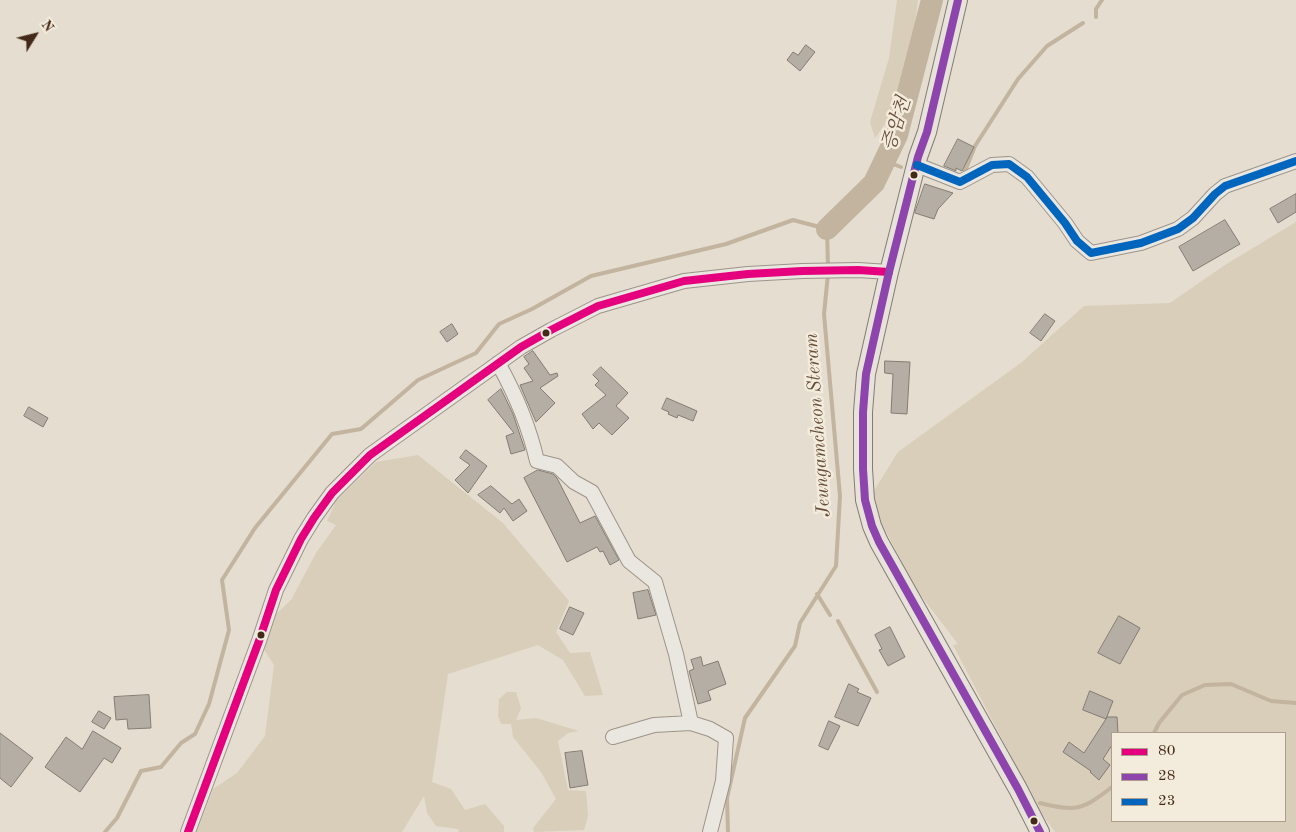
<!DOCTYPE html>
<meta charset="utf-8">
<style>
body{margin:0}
#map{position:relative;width:1296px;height:832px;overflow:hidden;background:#e5ddcf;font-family:"Old Standard TT",serif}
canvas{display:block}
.legend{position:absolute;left:1111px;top:732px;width:175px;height:90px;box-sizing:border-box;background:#f3ebdb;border:1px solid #ad9d8d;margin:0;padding:6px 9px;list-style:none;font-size:15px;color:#432917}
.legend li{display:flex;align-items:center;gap:10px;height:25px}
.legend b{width:25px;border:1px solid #ad9d8d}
.north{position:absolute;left:10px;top:10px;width:50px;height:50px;-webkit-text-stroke:4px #f3ebdb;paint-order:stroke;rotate:54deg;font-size:14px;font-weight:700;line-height:20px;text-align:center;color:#432917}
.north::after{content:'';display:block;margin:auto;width:18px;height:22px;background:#432917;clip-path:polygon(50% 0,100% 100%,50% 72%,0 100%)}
</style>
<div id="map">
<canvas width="1296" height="832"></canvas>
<ul class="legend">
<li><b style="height:6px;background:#e5007d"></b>80</li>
<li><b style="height:6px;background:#8e44ad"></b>28</li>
<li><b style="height:6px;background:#0065bd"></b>23</li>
</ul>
<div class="north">N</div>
</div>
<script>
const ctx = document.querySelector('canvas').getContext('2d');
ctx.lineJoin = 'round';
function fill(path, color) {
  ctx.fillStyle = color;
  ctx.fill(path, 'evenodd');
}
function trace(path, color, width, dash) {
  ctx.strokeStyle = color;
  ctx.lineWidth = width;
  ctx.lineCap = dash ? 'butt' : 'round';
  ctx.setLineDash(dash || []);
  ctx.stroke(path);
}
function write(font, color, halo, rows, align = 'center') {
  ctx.font = font + ' "Old Standard TT","Noto Serif KR",serif';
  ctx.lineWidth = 5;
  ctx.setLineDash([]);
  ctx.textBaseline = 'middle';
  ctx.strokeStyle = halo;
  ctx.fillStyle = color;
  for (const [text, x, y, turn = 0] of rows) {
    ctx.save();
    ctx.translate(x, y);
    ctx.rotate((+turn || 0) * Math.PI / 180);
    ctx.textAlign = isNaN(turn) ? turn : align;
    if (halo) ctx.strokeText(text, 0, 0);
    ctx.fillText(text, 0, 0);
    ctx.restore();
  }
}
fill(new Path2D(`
 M897,0H918L911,56L903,99L875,138L870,122L889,58Z
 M1296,222V832H1055L1039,810L953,645L958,644L916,589L881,522L872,494L898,452L1022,362L1084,306L1170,303L1225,265ZM1112,733H1285V821H1112Z
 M418,455L503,523L569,601L556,632L570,653L590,652L603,695L585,696L563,660L538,645L448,674L432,782L451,789L465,810L485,804L504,826V832H459L458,829L436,826L427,813L424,796L402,832H197L213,789L237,773L265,736L274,665L263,648L276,614L291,600L316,553L336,525L327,521L336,501L376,462Z
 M507,692H516L521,708L516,720L536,718L579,731L568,733L558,741L568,790L586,791L588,816L584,830L534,832L533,828L556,799L541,772L513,737L511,724H501L498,716L499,699Z`), '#d9ceba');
trace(new Path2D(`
 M1096,17V9L1102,0
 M885,161L901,167
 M965,171L975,146L1018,79L1047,46L1083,23
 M817,594L830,615
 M838,621L877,692
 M1154,733L1159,723L1182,695L1205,685L1231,684L1271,701L1296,703
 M1040,803C1077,812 1082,810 1112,787
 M105,832L117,818L141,771L161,767L181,743L195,734L209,704L229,630L222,580L255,528L332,434L361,429L418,380L476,353L499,324L532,309L591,276L726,244L793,220L827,229L828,267
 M728,832L727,798L745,718L795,646L800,623L836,566L840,496L824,314L828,274`), '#c2b49f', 4);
trace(new Path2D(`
 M827,229L874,183L897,135L932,0`), '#c2b49f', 22);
const building = new Path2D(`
 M806,45L815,52L800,71L787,60L793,52L798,55Z
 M958,139L974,147L962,171L956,168V171L944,166Z
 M925,184L953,193L938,209L934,219L915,213Z
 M1296,194V212L1278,223L1270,209Z
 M1225,220L1240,244L1193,271L1179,247Z
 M1045,314L1055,321L1041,341L1030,333Z
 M452,324L458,334L447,342L440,332Z
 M533,351L550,375L557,373L558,376L540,388L555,403L536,422L520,385L533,381L524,368L529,364L524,357Z
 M885,361L910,362L907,414L891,413L893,374L885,373Z
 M601,367L628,393L616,406L629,418L612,435L599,423L593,429L582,414L606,395L595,385L599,381L593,375Z
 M501,389L513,414L525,450L511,454L506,436L514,433L488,400Z
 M667,398L697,411L693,421L678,415L677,418L668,414L669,412L662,409Z
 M29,407L48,418L43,427L24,416Z
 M466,450L487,466L468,493L455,480L470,465L460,458Z
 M538,470L553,474L557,478L580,523L595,516L619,560L610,565L603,551L600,552L597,547L567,562L524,478Z
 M491,486L512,504L519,499L527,511L513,521L504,508L500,513L478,495Z
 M648,590L656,615L638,619L633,593Z
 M570,607L584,613L573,635L560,629Z
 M1119,616L1140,628L1120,664L1098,653Z
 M890,627L905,657L888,666L879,650L882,649L875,635Z
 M701,657L703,666L718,661L726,684L708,691L711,700L698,704L689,671L694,669L691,660Z
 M849,684L859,689L857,692L871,698L858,726L835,717Z
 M1090,691L1113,701L1106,719L1107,717H1117L1118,733H1112V745L1103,759L1110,765L1099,780L1090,772L1091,771L1063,752L1069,742L1084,753L1106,719L1083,710Z
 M149,695L151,728L128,729L127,719L116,720L114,697Z
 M99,711L111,718L104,729L92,722Z
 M829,721L840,726L828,750L819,746Z
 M93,731L121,748L112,763L104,758L80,792L45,767L66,737L82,749Z
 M0,733L33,758L11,787L0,778Z
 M582,751L588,785L570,788L565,753Z`);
fill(building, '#b5aea4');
trace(building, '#847c72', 1);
const minor = new Path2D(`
 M917,165L960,182L992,165L1009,164L1027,177L1065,223L1077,241L1091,253L1141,243L1178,229L1193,218L1215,194L1225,186L1296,161
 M498,363C516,395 529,426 537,461L557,466L574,482L592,492L629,561L655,582L676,654L691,723L710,729L726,738L723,781L710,832
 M613,737L654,725L691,723
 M188,832L259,641L276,590L301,539L314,518L332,493L370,455L521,347L551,330L598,306L684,281L748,274L802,271L858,270L889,272`);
const major = new Path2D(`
 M958,0L927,132L918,157L889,272L866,374L863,412V469L865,500L872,526L879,542L1018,789L1040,832`);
trace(minor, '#9c948a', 16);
trace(major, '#847c72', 20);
trace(minor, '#eae6e0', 14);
trace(major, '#e7e3db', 18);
trace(new Path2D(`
 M188,832L259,641L276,590L301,539L314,518L332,493L370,455L521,347L551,330L598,306L684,281L748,274L802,271L858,270L889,272`), '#e5007d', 8);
trace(new Path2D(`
 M958,0L927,132L918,157L889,272L866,374L863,412V469L865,500L872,526L879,542L1018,789L1040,832`), '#8e44ad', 8);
trace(new Path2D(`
 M917,165L960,182L992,165L1009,164L1027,177L1065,223L1077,241L1091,253L1141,243L1178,229L1193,218L1215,194L1225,186L1296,161`), '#0065bd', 8);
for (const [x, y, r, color] of [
 [914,175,4.5,"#432917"],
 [546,333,4.5,"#432917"],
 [261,635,4.5,"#432917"],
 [1034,821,4.5,"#432917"]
]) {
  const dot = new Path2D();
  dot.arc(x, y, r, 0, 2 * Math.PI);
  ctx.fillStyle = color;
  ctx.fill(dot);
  trace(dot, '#f3ebdb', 2);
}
write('italic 19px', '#654d3a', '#f3ebdb', [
 ["증암천",897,124,-72],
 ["Jeungamcheon Steram",818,425,-94]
]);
</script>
